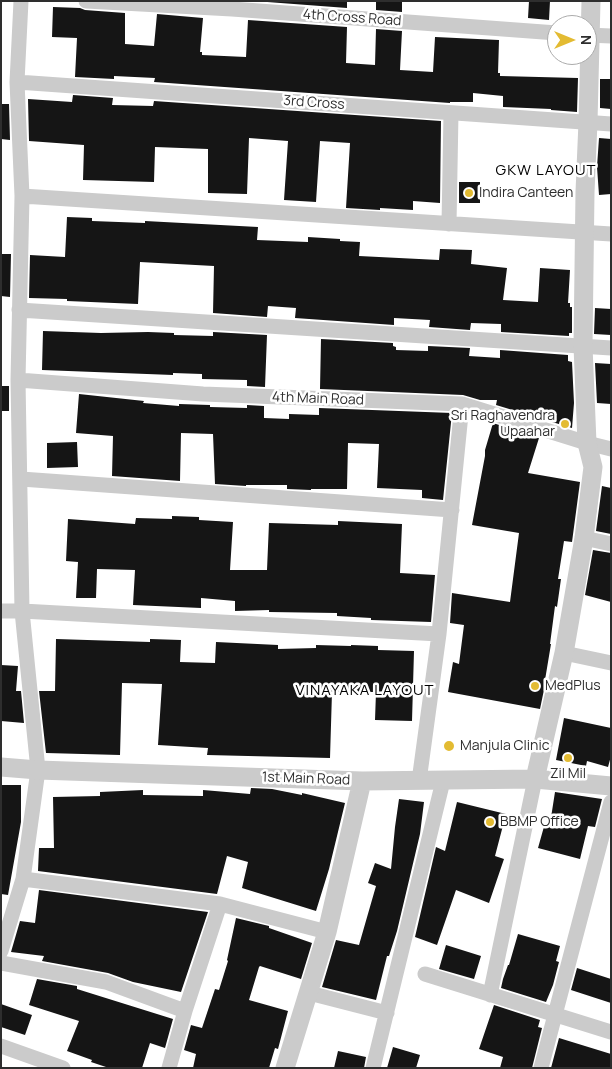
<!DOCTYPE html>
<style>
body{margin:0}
#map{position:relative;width:612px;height:1069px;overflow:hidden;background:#fff;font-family:Manrope,sans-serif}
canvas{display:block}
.frame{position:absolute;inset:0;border:2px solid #2e2e2e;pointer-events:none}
.north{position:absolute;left:547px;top:15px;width:50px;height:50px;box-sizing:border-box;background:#fff;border:1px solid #ababab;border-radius:50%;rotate:90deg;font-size:14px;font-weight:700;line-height:20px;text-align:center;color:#2e2e2e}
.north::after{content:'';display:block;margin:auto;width:18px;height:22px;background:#e3bb32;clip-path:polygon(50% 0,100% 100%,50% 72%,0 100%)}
</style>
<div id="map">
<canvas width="612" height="1069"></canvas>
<div class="frame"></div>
<div class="north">N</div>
</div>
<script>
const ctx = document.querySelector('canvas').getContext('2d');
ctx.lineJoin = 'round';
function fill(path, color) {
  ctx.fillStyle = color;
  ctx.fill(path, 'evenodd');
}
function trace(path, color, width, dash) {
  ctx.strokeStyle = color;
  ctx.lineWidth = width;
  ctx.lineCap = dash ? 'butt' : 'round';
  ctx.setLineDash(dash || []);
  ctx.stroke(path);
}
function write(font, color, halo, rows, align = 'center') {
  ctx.font = font + ' Manrope,sans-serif';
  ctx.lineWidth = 5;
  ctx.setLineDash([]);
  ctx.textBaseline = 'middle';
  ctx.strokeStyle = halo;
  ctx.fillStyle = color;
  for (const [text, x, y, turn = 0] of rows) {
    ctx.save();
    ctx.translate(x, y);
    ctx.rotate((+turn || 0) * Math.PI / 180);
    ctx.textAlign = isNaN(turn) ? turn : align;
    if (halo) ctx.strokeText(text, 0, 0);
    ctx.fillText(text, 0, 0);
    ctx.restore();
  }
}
fill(new Path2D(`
 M254,1H347V8Z
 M376,1H402V12L376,10Z
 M529,1H550L549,20L528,18Z
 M53,7L80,8L85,10L125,13V44L154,46L157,14L203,18L200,52H202V55L246,57L248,20L347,27L346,63L375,65L376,29L402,31L400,70L433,72L435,37L499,40L498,73H500V76L578,78L577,112L551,110V109L503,107V96L473,93V102H450V103L154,82L155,78L114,76V79L75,77L77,38L52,37Z
 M600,79H611V109L600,108Z
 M73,95L113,98L112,105L153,106L154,101L441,121L440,203L413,201V210L380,208V210L346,208L350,143L320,141L316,202L284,200L288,141L249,138L247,194L208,193V149L155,147L154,182L83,180L84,145L29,141L28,99L72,102Z
 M1,104H9L10,140L1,139Z
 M599,138L611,139V194L599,195L597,167Z
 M459,182H480V203H459Z
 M67,217L92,218V221L145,223V221L258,227L257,240L308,242V237L340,239V241L360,242L359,256L439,260L440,249L472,250L471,264L507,268L503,300L538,302L540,268L570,270L568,303H570V307H572V333H569V336L501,332V324L471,323L470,330L429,327L430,320L394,318V325L295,318L296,308L268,306L267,317L213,313L214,266L140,262L138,304L67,301V299L29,298L30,255L65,257Z
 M1,254H11L10,297L1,296Z
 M595,308L611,309V335L594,334Z
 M43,331L101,333L148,332L174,333V335L213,336V332L267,335L265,387L247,386V380L202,379V374L173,373V375L42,370Z
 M321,339L393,343V346L396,347V350L428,351V346L470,348L469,356L500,358V350L568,355V361L572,362L574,403L572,428L496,405L497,400H480L463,395L320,389Z
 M595,363L611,364V404L597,403Z
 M1,386H9V411H1Z
 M79,394L144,401L143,403L179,406V404L210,405V407L247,408V405L264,406V418L289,419V414L319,415V408L452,413L443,500L422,498V490L377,488L379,444L348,443L347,489H311V490L287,489V485H246V486L215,484L213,434L181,433L180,481L112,476L113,436L76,433Z
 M493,423L539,438L528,473L580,482L572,542L564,541L558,579H561L557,607L555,606L550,644H551L545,680H546L540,709L448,692L453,662L459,664L464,625L450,623L452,593L510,602L519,533L472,525L485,456V450Z
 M77,442L78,467L47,468V443Z
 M602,486L611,488V534L596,531Z
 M172,516L199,517V520L233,522L230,570H267L269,523L338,525V521L402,524L400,573L435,575L431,622L371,620V618L337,616V613L269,612V610L235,611V601L201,598V608L133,605L135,570L97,569L96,598H76L78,562L66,561L68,519L135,524L136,518L172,519Z
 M593,550L611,553V602L585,595Z
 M56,639L150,642V639L181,640L180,662L215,663L216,642L278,645V649L316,648V645L351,646V645L378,646V650L414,651L412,721L375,720L376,692H332L330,758L207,755L208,748L158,745L162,684L122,683L120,755L46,753L39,691H55Z
 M1,665L18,666L16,691H21L24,723L1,721Z
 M564,718L611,728V756L608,767L587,761L586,766L556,760Z
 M1,785H21V822L8,895L1,894Z
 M251,788L272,789L302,795V793L345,803L329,869L316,911L242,888L248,862L227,856L217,894L38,871L39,848H54L53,797L100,796V792L143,790V795L203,796V790L250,794Z
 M555,792L602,799L595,827L588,826L580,859L538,848L545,823L550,824Z
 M399,799L424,802L420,834L397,931L389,956H387L376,1000L322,987L336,940L359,945L376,886L368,883L375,863L391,869L395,827Z
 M457,802L506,814L495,856L504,859L489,903L456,890L437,945L415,937L436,847L445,851Z
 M39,890L208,912L181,992L133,982L108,973L42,961L44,956L11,952L20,921L35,923Z
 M236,918L269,926V928L312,943L301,979L260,966L259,967L249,1000L288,1011L278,1049L275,1048L269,1068H193L196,1054L184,1050L191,1025L202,1028L215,989L219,990L228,961L227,960Z
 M518,934L560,946L556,961L559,962L553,985L546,1002L501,988L503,979L508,965H509Z
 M446,945L481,956L474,979L439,969Z
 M577,968L611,979V1003L571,990Z
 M37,979L77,986V989L173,1019L165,1048L150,1043L142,1068H109L91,1062L92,1060L67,1051L79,1021L29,1005Z
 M1,1004L32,1015L25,1035L1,1027Z
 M494,1005L540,1020L538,1027L542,1028L532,1068H500L503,1057L479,1049Z
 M559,1038L611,1054V1068H551Z
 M393,1047L420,1055L416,1068H387Z
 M338,1051L366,1057L364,1068H334Z`), '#151515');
trace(new Path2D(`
 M86,1L232,9L557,33
 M587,35L611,36
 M17,82L611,124
 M22,196L611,234
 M449,224L451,113
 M19,310L611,348
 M18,380L203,394L462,404L587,443L611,449
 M21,479L452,510
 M584,538L611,544
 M1,611H22L439,634
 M564,653L611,663
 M419,781L439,634L462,404
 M23,879L220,904L327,932
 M1,951L23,879L38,770L22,611L18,380L22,196L17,82L21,1
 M1,963L106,982L185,1011
 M425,974L611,1032
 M309,993L387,1013
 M490,995L535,779
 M1,1046L63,1068
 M169,1068L185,1011L220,904
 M373,1068L443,781
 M541,1068L611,802`), '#cbcbcb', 15);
trace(new Path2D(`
 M1,767L38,770L362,781L535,779L611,786
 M535,779L564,653L584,538L593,467L587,443L583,346L585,192L588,122L591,1
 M285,1068L327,932L362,781`), '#cbcbcb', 19);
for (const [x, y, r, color] of [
 [469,193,5,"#e3bb32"],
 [565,424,5,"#e3bb32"],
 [535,686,5,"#e3bb32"],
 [449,746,6,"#e3bb32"],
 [568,758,5,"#e3bb32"],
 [490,822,5,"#e3bb32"]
]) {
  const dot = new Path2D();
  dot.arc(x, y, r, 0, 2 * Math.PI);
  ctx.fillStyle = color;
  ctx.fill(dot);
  trace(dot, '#fff', 2);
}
write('14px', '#2e2e2e', '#fff', [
 ["4th Cross Road",352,18,4],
 ["3rd Cross",314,103,4],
 ["4th Main Road",318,399,2],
 ["1st Main Road",306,779,2]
]);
write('14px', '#2e2e2e', '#fff', [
 ["Indira Canteen",479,193],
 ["Sri Raghavendra",555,416,"right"],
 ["Upaahar",555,432,"right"],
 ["MedPlus",545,686],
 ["Manjula Clinic",460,746],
 ["Zil Mil",568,774,"center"],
 ["BBMP Office",500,822]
], 'left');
ctx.letterSpacing = '1px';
write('15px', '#000', '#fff', [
 ["GKW LAYOUT",546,171],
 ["VINAYAKA LAYOUT",365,691]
]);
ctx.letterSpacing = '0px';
</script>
